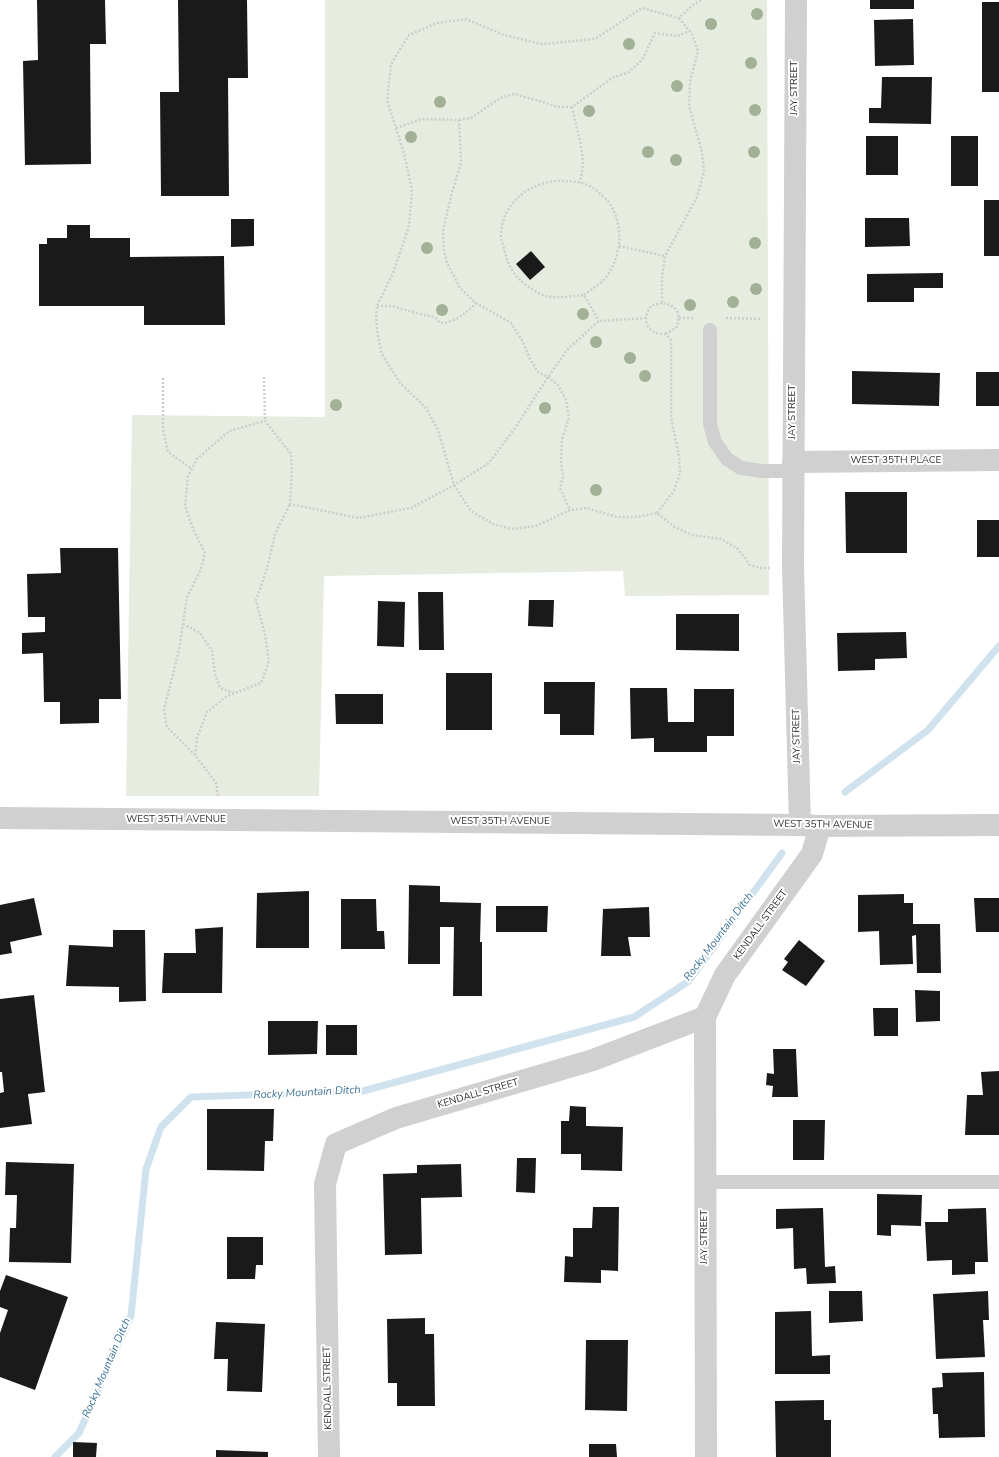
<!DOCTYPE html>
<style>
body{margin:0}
canvas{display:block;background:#fff}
</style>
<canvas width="999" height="1457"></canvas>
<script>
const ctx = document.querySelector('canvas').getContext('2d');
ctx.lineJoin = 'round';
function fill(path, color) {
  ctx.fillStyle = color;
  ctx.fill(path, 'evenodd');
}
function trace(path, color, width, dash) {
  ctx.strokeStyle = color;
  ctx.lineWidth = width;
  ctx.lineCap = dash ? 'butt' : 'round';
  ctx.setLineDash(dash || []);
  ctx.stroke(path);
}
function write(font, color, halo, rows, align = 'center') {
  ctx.font = font + ' "Nunito Sans",sans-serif';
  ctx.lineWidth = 4;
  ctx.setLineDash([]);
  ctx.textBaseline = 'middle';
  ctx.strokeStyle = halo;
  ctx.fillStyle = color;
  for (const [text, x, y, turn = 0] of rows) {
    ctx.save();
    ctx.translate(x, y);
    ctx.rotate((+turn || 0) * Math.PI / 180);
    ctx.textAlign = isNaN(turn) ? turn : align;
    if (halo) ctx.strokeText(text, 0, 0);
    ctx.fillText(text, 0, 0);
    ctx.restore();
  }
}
fill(new Path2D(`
 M325,0H767L769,595L625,596L623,571L324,576L319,796H126L132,415L325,417Z`), '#e6ecdf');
trace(new Path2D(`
 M845,792L928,730L999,646
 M55,1457L79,1433L131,1316L146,1169L161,1127L191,1097L363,1091L634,1017L689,981L782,853`), '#cfe2ee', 7);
fill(new Path2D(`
 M37,0H105L106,44H90L91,164L25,165L23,61L38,60Z
 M178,0H247L248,78H228L229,196H161L160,92H179Z
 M870,0H914V9H870Z
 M982,2H999V92H982Z
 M913,19L914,65L875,66L874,20Z
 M882,77H932L931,124L869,123V108H881Z
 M866,136H898V175H866Z
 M951,136H978V186H951Z
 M984,200H999V256H984Z
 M865,218H909L910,246L865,247Z
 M231,219H254V246L231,247Z
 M67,225H90V238H130V257L224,256L225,325H144V306H39V244H47V238H67Z
 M531,251L545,267L530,280L516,264Z
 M943,273V288H914V302H867V274Z
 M852,371L940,373L939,406L852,404Z
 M976,372H999V406H976Z
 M845,492H907V553H846Z
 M977,520H999V557H977Z
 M60,548H118L121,699H99V723L60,724V702H44L43,653L22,654V633L45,632V617H28L27,574L61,573Z
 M418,592H443L444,650H419Z
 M529,600H554L553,627L528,626Z
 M378,601L405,602L404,647L377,646Z
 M676,614H739V651L676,650Z
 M906,632L907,658L875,659V670L838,671L837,633Z
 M446,673H492V730H446Z
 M544,682H595L594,735H560V714H544Z
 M630,688H667L668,722H694V689H734V736H707V752H654V738L631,739Z
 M335,694H383V724H336Z
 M409,885L440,886V902L481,903L480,942H482V996H453L454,927H440V964H408Z
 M309,891V948H256L257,893Z
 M904,894V903H913V924H940L941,973H917L916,935L912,936L913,964L880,965L879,931L858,932V895Z
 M34,898L42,935L10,942L12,953L0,955V905Z
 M974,898H999V932H976Z
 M341,899H376L377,931H384L385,949H341Z
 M496,906H548L547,932H496Z
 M649,907L650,937H628L631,956H601L603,909Z
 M223,927L222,993H162L164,953H196L195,929Z
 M113,930H145L146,1001L119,1002V987L66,986L69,945L113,947Z
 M799,940L825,961L806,986L782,970L788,962L784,959Z
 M915,990L940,991V1021L916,1022Z
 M34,995L45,1092L28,1094L32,1124L0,1128V1093L4,1092L2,1072H0V999Z
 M873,1008H898V1036H874Z
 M268,1021H318L317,1054L268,1055Z
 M326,1025H357V1055H326Z
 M773,1049H796L798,1097H772L773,1086L766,1085L767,1073L774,1074Z
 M999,1071V1135H965L967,1095H983L981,1072Z
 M570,1106L586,1107V1126L623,1127L622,1171L581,1170V1154H561V1121H569Z
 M207,1109H274L273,1141H265L264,1171L207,1170Z
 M793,1120H825L824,1160H793Z
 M517,1158H536L535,1193L516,1192Z
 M6,1162L74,1164L71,1263L9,1262L10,1228H16L17,1195H5Z
 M461,1164L462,1197L421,1198L422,1254L385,1255L383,1174L417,1173V1165Z
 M877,1194L922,1195L921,1226L891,1225V1236L877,1235Z
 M593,1207H619L618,1271L601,1270V1283L564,1282L565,1256L573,1257V1228H592Z
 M823,1208L825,1267L835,1266L836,1283L807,1284L806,1268L794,1269L793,1228L776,1229V1209Z
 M986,1208L988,1262H975V1274L952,1275V1260L927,1261L925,1222H948V1209Z
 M227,1237H263V1265H256L255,1279H227Z
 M6,1275L68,1297L35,1390L0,1377V1333L8,1310L0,1307V1291Z
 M829,1291H862L863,1321L829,1323Z
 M988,1291L989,1320H983L985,1357L936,1359L933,1294Z
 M811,1311L812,1356L830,1355V1374H775V1312Z
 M425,1318V1334H434L435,1406H397V1383H388L387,1319Z
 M216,1322L265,1324L262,1392L227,1391L228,1359H214Z
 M586,1340H628L627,1411L585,1410Z
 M984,1372L985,1437L939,1438L938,1414H933L932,1388L943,1387L942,1373Z
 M824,1400V1420H831V1457H776L775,1401Z
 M73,1442L97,1443L96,1457H73Z
 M589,1444H616L617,1457H589Z
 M216,1450L268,1452V1457H216Z`), '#1a1a1a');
trace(new Path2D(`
 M701,0L694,4L679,18L642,8L595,39L542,44L504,35L466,19L437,23L409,35L391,64L387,100L404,153L412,190L409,226L394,271L377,306L376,318L378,336L382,354L400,383L426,408L438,430L454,485L471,511L493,524L512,529L536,526L570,510L586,508L617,517H636L657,513L673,526L692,535L721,539L737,548L750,565L760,568H770
 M572,107C576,131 589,159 579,183
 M459,120L471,118L500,98L514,94L543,102L557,107H572L612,78L629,72L642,60L655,33L677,36L690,31
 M396,128L422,119L459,120L461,163L451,196L443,231L444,250L447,263L460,288L476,303L511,323L523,342L530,359L538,372L548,377L558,385L566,400L569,417L562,440L561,461L563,477L560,488L570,510
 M619,246L665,256
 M584,295C592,289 604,282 609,273C622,252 623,225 610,204C607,200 603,196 599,193C591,184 577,181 566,181C534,179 502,200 501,235C501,240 504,247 505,253C509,267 514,276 526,285C533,290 541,296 550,297C561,298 573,296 584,295L599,321
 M662,303L652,305C640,319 647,335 666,334
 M377,306H391L436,318L440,323C455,323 466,313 476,303
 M679,318H695
 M726,318L762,319
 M264,377L265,421
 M163,378V429L168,452L192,469
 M657,513L674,491L680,473L679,456L671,418V340L666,334L677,327C681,312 677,306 662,303V278L665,256L697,197L704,171L702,152L689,106L690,82L698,51L692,34L679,18
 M183,624L200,633L212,651L215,674L220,688L234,693
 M195,755L197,738L207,712L227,696L261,683L269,661L265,635L256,600L267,569L275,534L290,504
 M218,796L216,783L195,755L167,727L164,710L179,650L187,597L201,569L205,553L194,531L185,506L188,476L197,459L229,431L265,421L291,454L292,471L290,504L358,518L411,508L454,485L489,463L515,428L548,377L568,349L599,321L646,318`), '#cdcdcd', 2.5, [2, 2]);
trace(new Path2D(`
 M710,330V424L715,442L727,459L741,468L762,471H793
 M705,1182H999`), '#d0d0d0', 14);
trace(new Path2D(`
 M796,0L793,567L800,825
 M793,462L999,460
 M705,1017L706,1457
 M329,1457L325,1184L336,1144L396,1118L593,1060L705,1017L725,975L812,854L820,826`), '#d0d0d0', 22);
trace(new Path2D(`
 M0,818L800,825L820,826L999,825`), '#d0d0d0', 22);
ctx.fillStyle = '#a2b095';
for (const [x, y] of [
 [757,14],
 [711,24],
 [629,44],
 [751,63],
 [677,86],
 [440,102],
 [755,110],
 [589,111],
 [411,137],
 [648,152],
 [754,152],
 [676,160],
 [755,243],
 [427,248],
 [756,289],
 [733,302],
 [690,305],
 [442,310],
 [583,314],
 [596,342],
 [630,358],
 [645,376],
 [336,405],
 [545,408],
 [596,490]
]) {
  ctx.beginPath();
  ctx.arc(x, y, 6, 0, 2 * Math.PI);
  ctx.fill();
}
write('10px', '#333', '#fff', [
 ["JAY STREET",795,88,-90],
 ["JAY STREET",793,412,-90],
 ["WEST 35TH PLACE",896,461],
 ["JAY STREET",797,736,-91],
 ["WEST 35TH AVENUE",176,820],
 ["WEST 35TH AVENUE",500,822],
 ["WEST 35TH AVENUE",823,825,1],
 ["KENDALL STREET",761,925,-54],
 ["KENDALL STREET",478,1094,-16],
 ["JAY STREET",705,1237,-90],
 ["KENDALL STREET",328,1388,-91]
]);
write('italic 11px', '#3f7597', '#fff', [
 ["Rocky Mountain Ditch",719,937,-53],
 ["Rocky Mountain Ditch",307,1093,-3],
 ["Rocky Mountain Ditch",107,1368,-67]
]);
</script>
